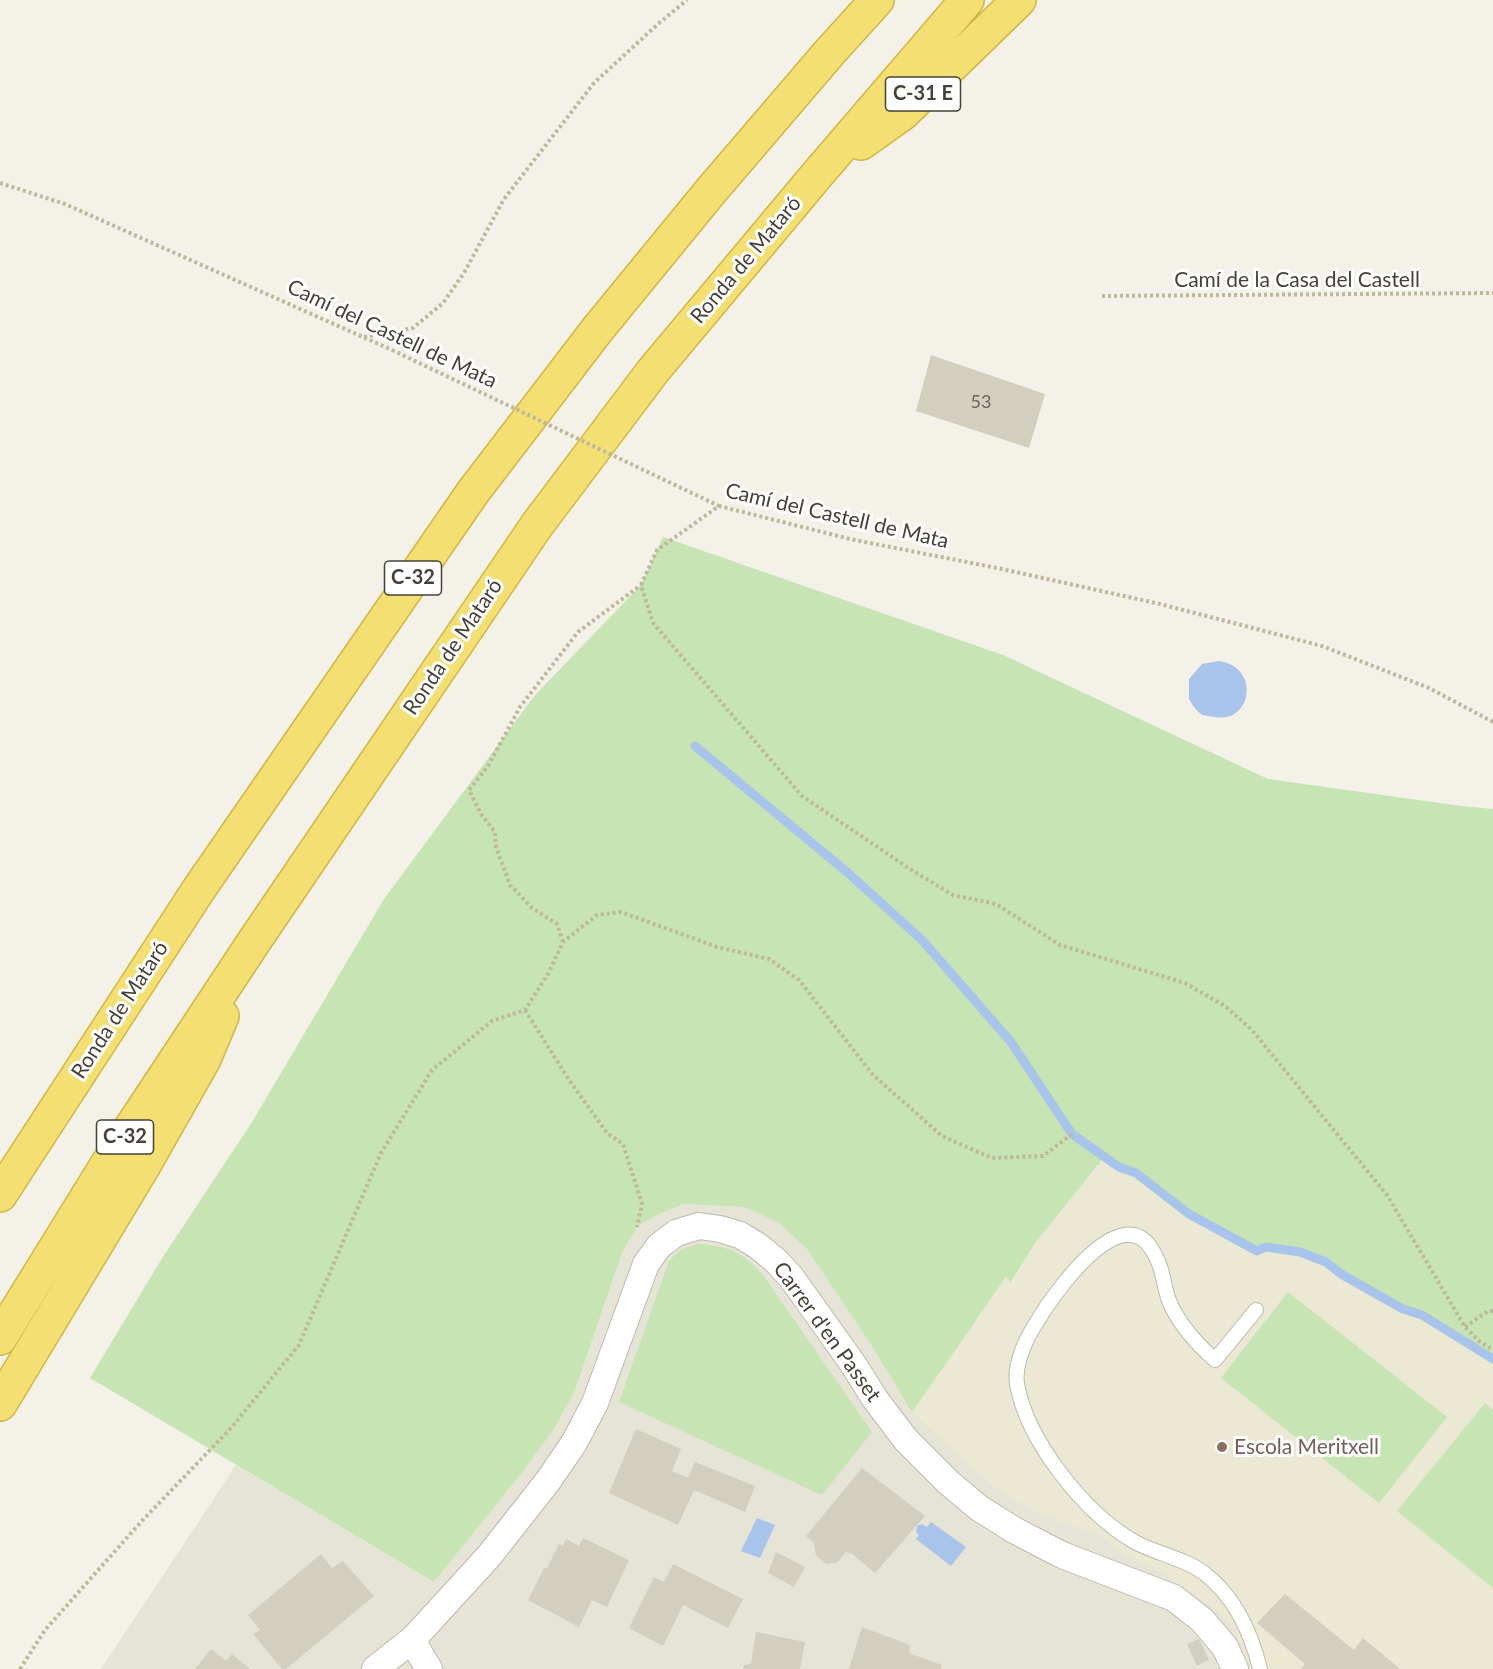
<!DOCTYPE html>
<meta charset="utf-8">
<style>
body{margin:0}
canvas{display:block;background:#f3f1e8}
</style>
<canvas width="1493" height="1669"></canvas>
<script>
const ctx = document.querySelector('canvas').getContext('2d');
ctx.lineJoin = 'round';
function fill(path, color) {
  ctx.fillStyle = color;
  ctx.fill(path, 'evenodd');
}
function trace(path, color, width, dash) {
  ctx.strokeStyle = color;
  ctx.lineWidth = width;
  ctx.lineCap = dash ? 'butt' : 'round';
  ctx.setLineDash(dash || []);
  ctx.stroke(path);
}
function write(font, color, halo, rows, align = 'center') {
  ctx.font = font + ' Lato,sans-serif';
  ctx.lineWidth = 6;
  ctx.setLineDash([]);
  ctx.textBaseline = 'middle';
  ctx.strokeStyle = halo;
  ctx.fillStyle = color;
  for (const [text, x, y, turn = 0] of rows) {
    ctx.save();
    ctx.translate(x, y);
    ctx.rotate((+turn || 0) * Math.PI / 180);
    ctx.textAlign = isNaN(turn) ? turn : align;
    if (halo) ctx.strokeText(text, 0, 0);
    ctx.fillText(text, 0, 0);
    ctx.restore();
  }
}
fill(new Path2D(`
 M683,1204L744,1207L779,1223L807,1249L872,1346L1266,1247L1300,1252L1493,1359V1669H101L236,1465L434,1582L524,1470L554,1429L574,1393L622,1253L637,1227L657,1215Z`), '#e6e4d6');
fill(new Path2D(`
 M1103,1157L1127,1171L1136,1173L1189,1214L1247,1246L1257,1251L1266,1247L1300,1252L1326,1262L1341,1274L1403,1309L1422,1315L1493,1359V1669H1249L1237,1635L1225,1619L1214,1609L1164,1574L1120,1552L1101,1536L1043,1515L1010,1498L988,1482L912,1412L1007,1276L1012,1282L1035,1243Z`), '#ebe8d3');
fill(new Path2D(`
 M663,537L1003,655L1268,779L1461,806L1493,809V1359L1422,1315L1403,1309L1341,1274L1326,1262L1300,1252L1266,1247L1257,1251L1189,1214L1136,1173L1127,1171L1104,1157L1035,1243L1011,1282L1006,1277L912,1412L872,1346L807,1249L779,1223L744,1207L683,1204L657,1215L637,1227L622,1253L574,1393L554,1429L524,1470L434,1582L90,1378L161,1260L252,1122L384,899L535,695L641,585Z
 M698,1244C731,1247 740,1251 763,1275L872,1432L822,1495L619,1402L669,1261L680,1250Z
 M1288,1292L1447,1417L1379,1503L1221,1378Z
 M1485,1403L1493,1410V1588L1397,1511Z`), '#c6e4b4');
fill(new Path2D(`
 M1219,661C1261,667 1252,724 1215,717C1211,716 1204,716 1201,714C1196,711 1192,704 1189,699V679L1202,664Z
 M757,1518L775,1525L760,1558L741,1551Z
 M931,1522L966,1547L951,1566L916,1539L919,1535L916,1532L917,1526L922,1524L927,1527Z`), '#a9c4eb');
trace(new Path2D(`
 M695,746L847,872L922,940L1011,1042L1072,1134L1119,1167L1136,1173L1189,1214L1257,1251L1266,1247L1300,1252L1326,1262L1341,1274L1403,1309L1422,1315L1493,1359`), '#a9c4eb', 9);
fill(new Path2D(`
 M931,355L1045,394L1029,448L916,411Z
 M636,1429L681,1449L672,1471L688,1478L695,1462L755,1486L745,1512L694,1490L678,1525L609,1493Z
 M862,1468L925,1516L875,1573L852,1554L846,1552L838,1562L827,1564L816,1556L814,1543L806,1536Z
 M583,1538L629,1560L607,1607L592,1600L579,1627L528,1600L544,1568H547L559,1544L563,1546L566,1539L579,1546Z
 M776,1552L805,1567L794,1587L768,1573Z
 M321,1554L332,1568L343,1561L374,1596L286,1669H282L253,1634L260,1630L248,1615Z
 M673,1564L743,1599L728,1628L683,1605L663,1646L629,1628L654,1577L664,1582Z
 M1285,1594L1354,1650L1363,1638L1400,1669H1301L1305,1664L1257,1623Z
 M862,1627L910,1645L909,1653L942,1665L941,1669H849Z
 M756,1632L805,1642L800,1669H743L744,1665L751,1664Z
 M1199,1639L1209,1660L1197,1666L1187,1644Z
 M211,1649L226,1661L232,1654L250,1669H195Z`), '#d3cfbe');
const service = new Path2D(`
 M1256,1310L1215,1360C1197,1344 1180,1326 1170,1303C1162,1284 1165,1269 1151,1248C1119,1200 1053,1295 1038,1320C1027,1337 1014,1363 1017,1384C1027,1441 1084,1512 1133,1541C1154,1553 1186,1559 1204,1573C1234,1596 1251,1632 1260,1669`);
const minor = new Path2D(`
 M414,1638L417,1649L429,1669
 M375,1669L414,1638L489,1556L548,1481L574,1443L595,1403L646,1264L659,1246L676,1233L699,1226L720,1229L740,1235L758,1246L775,1260L791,1277L853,1364L875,1399L906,1440L948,1482L979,1508L1014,1530L1062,1555L1174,1598L1202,1620L1225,1647L1235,1669`);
const motorway = new Path2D(`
 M861,143L903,113L1019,0
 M0,1195L199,889L473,492L597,330L710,192L829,53L877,0
 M0,1338L115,1152L255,940L537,525L653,371L816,176L967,0
 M0,1404L141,1170L204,1059L222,1016`);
trace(service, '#bebaab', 16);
trace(minor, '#bebaab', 28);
trace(motorway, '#d2b743', 36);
trace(new Path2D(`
 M0,183L65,204L392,350
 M1102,296L1493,293
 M364,337L413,328L443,303L464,273L504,199L594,83L658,24L687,0
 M1493,722L1429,688L1322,646L1160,604L1002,569L850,539L719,506L657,550L641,585L653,623L802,796L910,869L953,895L996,904L1060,945L1185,983L1225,1006L1252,1030L1387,1195L1465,1327L1479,1341L1493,1350
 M563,942L557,924L532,908L510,885L496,847L495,832L481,814L469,790L488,766L520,707L578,632L641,585
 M525,1010L567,1077L607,1133L623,1144L642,1204L637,1227
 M1465,1327L1488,1311H1493
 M20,1669L45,1630L140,1523L231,1428L299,1345L381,1153L432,1070L492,1021L525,1010L548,974L563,942L597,915L621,912L717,947L769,959L799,980L873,1075L942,1136L992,1158L1043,1156L1072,1134`), '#beb89d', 4, [3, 3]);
trace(service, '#fff', 14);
trace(minor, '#fff', 26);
trace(motorway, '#f3df72', 33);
trace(new Path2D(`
 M392,350L719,506`), '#beb89d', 4, [3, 3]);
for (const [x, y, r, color] of [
 [1222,1447,6,"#8d6e63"]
]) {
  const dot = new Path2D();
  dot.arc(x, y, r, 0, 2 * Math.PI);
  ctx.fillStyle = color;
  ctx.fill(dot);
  trace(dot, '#fff', 2);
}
write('18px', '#696559', null, [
 ["53",981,402]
]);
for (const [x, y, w] of [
 [923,94,75],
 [413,578,57],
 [125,1137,57]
]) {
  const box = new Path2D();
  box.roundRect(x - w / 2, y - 17, w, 34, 4.5);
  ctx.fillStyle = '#fff';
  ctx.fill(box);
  trace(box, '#464237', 1.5);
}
write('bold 20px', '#464237', null, [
 ["C-31 E",923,94],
 ["C-32",413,578],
 ["C-32",125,1137]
]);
write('21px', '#464237', '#fff', [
 ["Ronda de Mataró",746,260,-50],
 ["Camí de la Casa del Castell",1297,280],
 ["Camí del Castell de Mata",392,334,25],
 ["Camí del Castell de Mata",837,516,13],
 ["Ronda de Mataró",453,647,-56],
 ["Ronda de Mataró",120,1010,-57],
 ["Carrer d'en Passet",827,1332,54]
]);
write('21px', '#785e54', '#fff', [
 ["Escola Meritxell",1234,1447]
], 'left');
</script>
